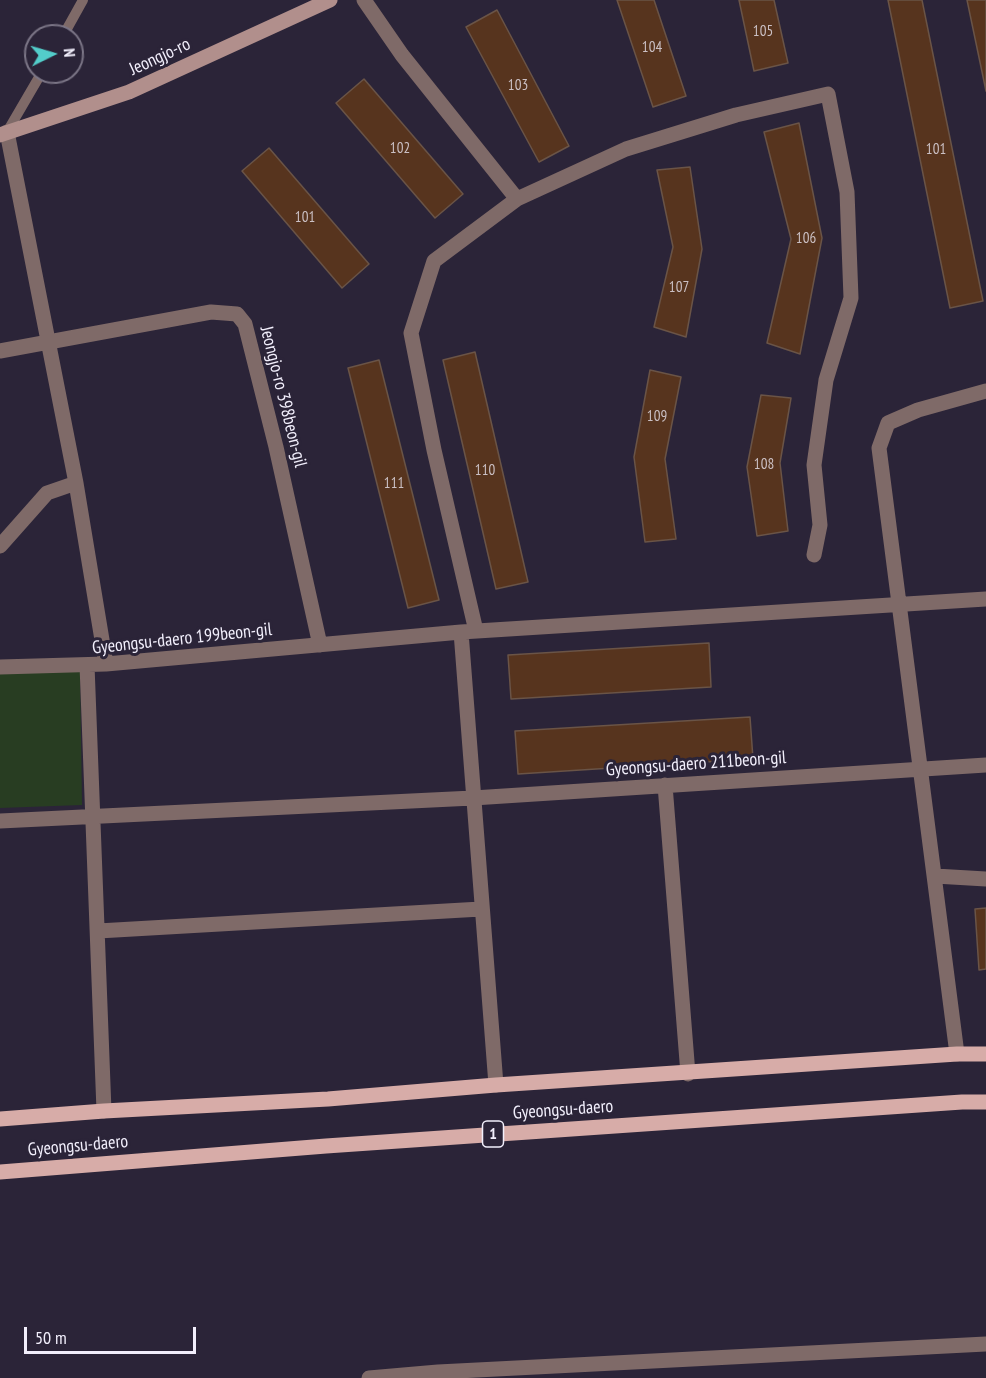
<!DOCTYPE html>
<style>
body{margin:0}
#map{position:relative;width:986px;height:1378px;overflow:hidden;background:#2b2438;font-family:"PT Sans Narrow",sans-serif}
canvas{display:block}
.north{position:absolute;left:24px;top:24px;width:60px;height:60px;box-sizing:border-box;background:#2b2438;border:2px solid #7b7586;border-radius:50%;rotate:85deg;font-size:16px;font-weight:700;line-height:24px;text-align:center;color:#f2effc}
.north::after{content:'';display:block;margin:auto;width:21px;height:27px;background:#53cdca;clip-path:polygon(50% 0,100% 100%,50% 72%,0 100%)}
.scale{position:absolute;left:24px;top:1327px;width:172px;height:27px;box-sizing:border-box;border:3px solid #f2effc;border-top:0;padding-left:8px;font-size:18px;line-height:21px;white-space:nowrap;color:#f2effc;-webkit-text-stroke:4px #2b2438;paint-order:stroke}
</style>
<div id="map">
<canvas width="986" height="1378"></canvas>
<div class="north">N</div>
<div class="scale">50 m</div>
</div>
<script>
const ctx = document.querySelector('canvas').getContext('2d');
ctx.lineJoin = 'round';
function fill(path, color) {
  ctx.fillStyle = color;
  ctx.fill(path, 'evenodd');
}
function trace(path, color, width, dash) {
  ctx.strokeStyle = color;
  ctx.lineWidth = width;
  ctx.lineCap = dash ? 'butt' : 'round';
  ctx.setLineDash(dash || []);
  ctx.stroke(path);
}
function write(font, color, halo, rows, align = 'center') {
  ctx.font = font + ' "PT Sans Narrow",sans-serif';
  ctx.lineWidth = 6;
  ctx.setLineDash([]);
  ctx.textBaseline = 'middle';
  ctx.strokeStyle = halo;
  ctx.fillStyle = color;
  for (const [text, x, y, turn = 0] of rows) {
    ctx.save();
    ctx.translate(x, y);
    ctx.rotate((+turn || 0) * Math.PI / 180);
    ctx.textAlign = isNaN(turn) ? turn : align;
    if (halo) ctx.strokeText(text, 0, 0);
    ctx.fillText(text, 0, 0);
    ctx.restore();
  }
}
fill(new Path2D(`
 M80,671L82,805L0,808V673Z`), '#283d22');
const building = new Path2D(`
 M617,0H654L686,96L653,107Z
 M739,0H774L788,63L754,71Z
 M888,0H922L983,301L950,308Z
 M967,0H986V91Z
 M497,10L569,146L539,162L466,27Z
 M364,79L463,194L435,218L336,103Z
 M799,123L822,238L800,354L767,343L791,239L764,132Z
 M269,148L369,264L342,288L242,171Z
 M690,167L702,249L686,337L654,327L673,247L657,170Z
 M475,352L528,582L496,589L443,360Z
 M379,360L439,600L408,608L348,368Z
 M650,370L681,377L665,459L676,539L645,542L634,457Z
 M761,395L791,398L780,463L788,531L757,536L747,467Z
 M709,643L711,687L511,699L508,655Z
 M750,717L753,759L518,774L515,731Z
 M986,908V969L979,970L975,909Z`);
fill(building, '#57341e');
trace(building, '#6a5447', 1.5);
trace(new Path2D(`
 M63,36L83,0
 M7,132L42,72`), '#7f6a68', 10);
trace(new Path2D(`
 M364,0L402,55L517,199L434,261L411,333L434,450L476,631
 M7,132L76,483L106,664
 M517,199L626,149L736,115L828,94L847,192L851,298L826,380L814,465L820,525L814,555
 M0,351L211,312L237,314L245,324L276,447L320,645
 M0,546L47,493L76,483
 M461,632L496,1085
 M87,665L104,1111
 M0,667L106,664L461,632L986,599
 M665,785L688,1074
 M0,821L473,798L986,765
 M935,876L986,879
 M98,931L481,909
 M957,1054L879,448L888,423L918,410L986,391
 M369,1378L438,1372L986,1344`), '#7f6a68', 15);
trace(new Path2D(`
 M0,135L129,92L330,0`), '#b18f8c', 15);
trace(new Path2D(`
 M0,1119L104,1111L328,1099L496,1085L957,1054H986
 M0,1172L326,1146L962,1102H986`), '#d7aca8', 15);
write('15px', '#cbc0c4', null, [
 ["105",763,32],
 ["104",652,48],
 ["103",518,86],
 ["102",400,149],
 ["101",936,150],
 ["101",305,218],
 ["106",806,239],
 ["107",679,288],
 ["109",657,417],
 ["108",764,465],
 ["110",485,471],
 ["111",394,484]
]);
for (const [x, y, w] of [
 [493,1134,21]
]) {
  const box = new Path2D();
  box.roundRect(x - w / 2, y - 13, w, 26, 4.5);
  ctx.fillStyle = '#2b2438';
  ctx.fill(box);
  trace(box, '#f2effc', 1.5);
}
write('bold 16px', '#f2effc', null, [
 ["1",493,1134]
]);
write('18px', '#f2effc', '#2b2438', [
 ["Jeongjo-ro",160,57,-25],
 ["Jeongjo-ro 398beon-gil",283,397,76],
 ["Gyeongsu-daero 199beon-gil",182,639,-6],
 ["Gyeongsu-daero 211beon-gil",696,764,-4],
 ["Gyeongsu-daero",563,1110,-4],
 ["Gyeongsu-daero",78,1146,-5]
]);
</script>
